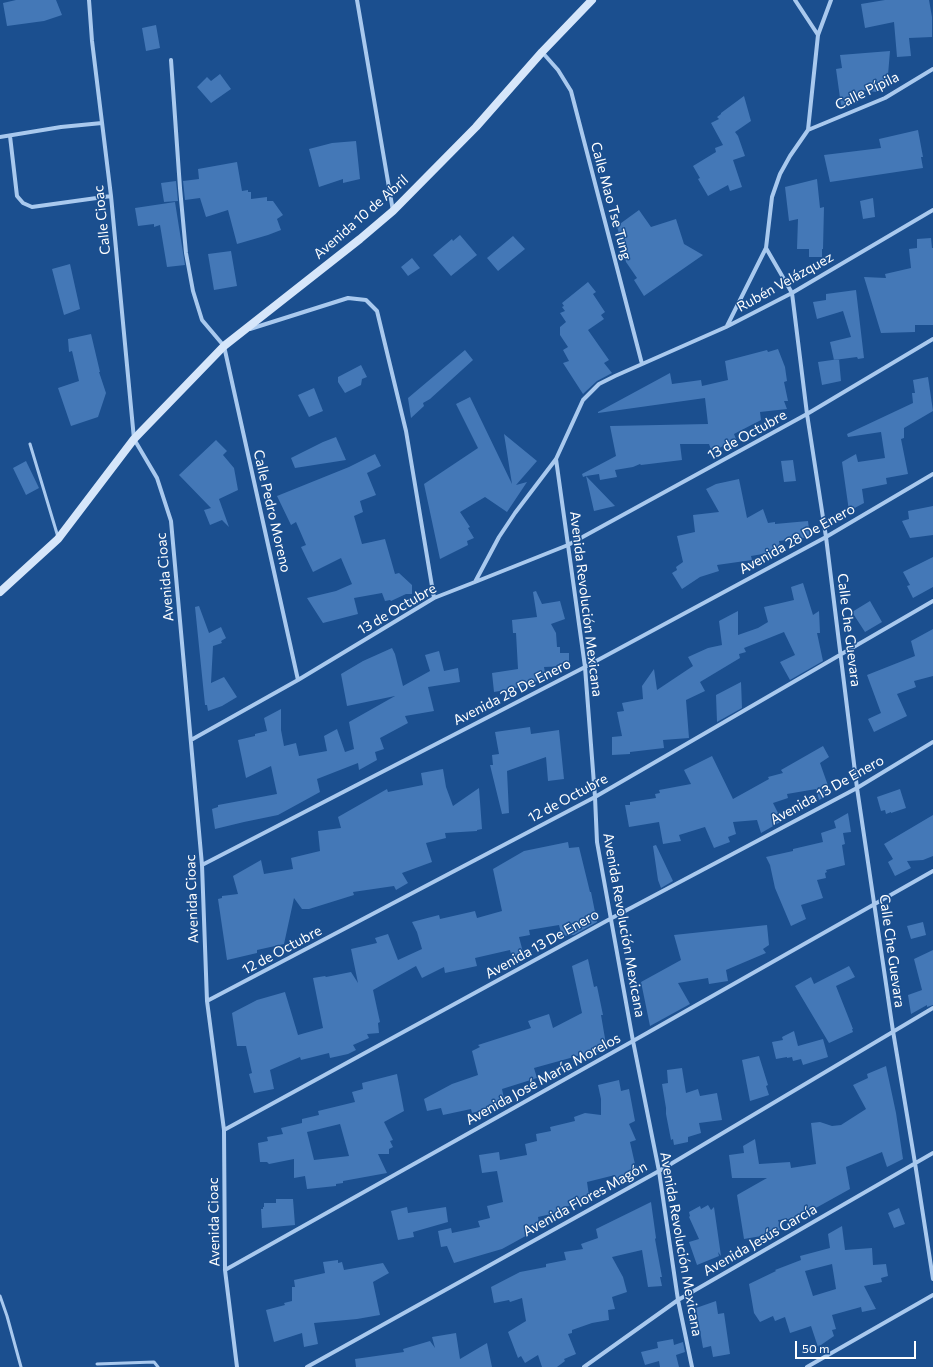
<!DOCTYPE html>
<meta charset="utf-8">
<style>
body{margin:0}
#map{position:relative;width:933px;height:1367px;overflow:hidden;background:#1b4f8f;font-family:Commissioner,sans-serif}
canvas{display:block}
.scale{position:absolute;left:795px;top:1341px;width:121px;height:18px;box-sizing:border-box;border:2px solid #fff;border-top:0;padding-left:5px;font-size:12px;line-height:14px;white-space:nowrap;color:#fff;-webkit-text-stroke:3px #1b4f8f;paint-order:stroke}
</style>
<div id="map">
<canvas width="933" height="1367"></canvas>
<div class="scale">50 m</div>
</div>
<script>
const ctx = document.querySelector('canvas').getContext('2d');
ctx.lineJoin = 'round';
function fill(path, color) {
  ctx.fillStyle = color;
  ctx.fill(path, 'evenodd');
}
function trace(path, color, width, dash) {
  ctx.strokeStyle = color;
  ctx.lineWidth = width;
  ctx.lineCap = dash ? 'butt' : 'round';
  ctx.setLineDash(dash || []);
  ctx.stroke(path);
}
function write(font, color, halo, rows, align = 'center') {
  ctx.font = font + ' Commissioner,sans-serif';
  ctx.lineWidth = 3;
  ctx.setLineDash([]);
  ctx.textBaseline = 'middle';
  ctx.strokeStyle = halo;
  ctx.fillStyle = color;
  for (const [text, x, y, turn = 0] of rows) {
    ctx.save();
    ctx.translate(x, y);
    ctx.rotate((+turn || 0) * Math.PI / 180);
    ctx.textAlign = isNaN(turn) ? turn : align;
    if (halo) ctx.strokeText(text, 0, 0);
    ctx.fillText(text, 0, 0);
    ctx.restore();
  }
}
fill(new Path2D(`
 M16,0H56L62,15L44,21L7,26L3,3Z
 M885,0H929L932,17V37L909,38L911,56L897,57L894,22L865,28L861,4Z
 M156,25L160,48L146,51L142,28Z
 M890,51L887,87L878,86L877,92L860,90L862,100H856L857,103L841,105L836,69L842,68L840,55Z
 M220,74L231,89L211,103L197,87L207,77L211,81Z
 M744,96L751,121L735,132L738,136L745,156L733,160L742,187L730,191L728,185L708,196L698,179L700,178L693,166L716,152L715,148L723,145L711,123L719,119L717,117L721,114V113Z
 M918,130L923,157H921L923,168L830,182L824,155L881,148L879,139Z
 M356,141L360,179L343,183V179L319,187L309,149L332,143Z
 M237,162L242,191L248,190V192H251V199L267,197V201H273L283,215L277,219L281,230L268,235L237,244L228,210L206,217L200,198L185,200L183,181L199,179L198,169Z
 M817,179L820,208L824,207L823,249H822V257H809V249H797L798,219L789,221L785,187Z
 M176,181L178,201L164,202L161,183Z
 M873,198L875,217L863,219L860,201Z
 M175,202L185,265L167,267L160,225L154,227V224L138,226L135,208Z
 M639,210L651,227L676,219L684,244L703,255L644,296L634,280L637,278L626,262L617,226Z
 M460,235L477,255L451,276L433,255L452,239L453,241Z
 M513,236L525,249L498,271L487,258Z
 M931,238L932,248H933V325H915V332L881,333L864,277L886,278L885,274L911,268L909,249L917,248V239Z
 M231,251L237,286L214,290L208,254Z
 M412,258L420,268L408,276L401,267Z
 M70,264L80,309L64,315L52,269Z
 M588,282L596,292L593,294L605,312L601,315L604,319L588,330L609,360L604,363L612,373L597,381L583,394L563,363L569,361L563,350L568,347L560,335V327L566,322L560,313L565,311L562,307L564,306L562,303Z
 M856,290L864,358L858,359L857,357L834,360L830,342L851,337L843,311L817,319L813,302L826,300V294Z
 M91,334L100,372H99L106,393L98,417L71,426L58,388L79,381L72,351L69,352L68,339Z
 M778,349L785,367L787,381L784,382L788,401H784L787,409L760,412L761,420L734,434L736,439L712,452L709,444H680L682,460L641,465L640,464L633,467L615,470L617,477L600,480L599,474L586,476L615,506L594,511L586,476L583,477L582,474L616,456L610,426L708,424L705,398L598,413V412L670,373L672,384L701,380L702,386L728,380L725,361L767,350L768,352Z
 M465,350L473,360L430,399L423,403L424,406L411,418L408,398Z
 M839,359L841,381L822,385L818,362Z
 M361,365L367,377L362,379L361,385L345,393L338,382V377Z
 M928,377L933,411L904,428V438L901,439L908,474L886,478L887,484L862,489L864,503L849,511L842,462L856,454L858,462L885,458L881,432L848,437L847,434L913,403L912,393H915L913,380Z
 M314,388L323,411L309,417L298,395Z
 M470,397L512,484L504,434L537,461L516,485L527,482L507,512L485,497L460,512L470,527L468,528L474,538L467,541L468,545L440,559L424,484L478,448L456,404Z
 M336,437L346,460L295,468L291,458L323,442Z
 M216,440L227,451L223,455L234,468L238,490L219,499L229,527L222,520L210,525L204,510L211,508L179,475Z
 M375,454L381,466L367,473L376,495L360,501L363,512L354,516L362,544L385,539L395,574L399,573L412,585V594H406L391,601L390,600L385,601L382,593L354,598L358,614L323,623L307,598L336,591L352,584L341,558L313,572L301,547L306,545L296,522L291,525L277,496L349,467Z
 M793,460L796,481L784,482L781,461Z
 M26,461L39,488L26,495L13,468Z
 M739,479L747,518L763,509L768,523L775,522V524L808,521L810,537L779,541L781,551L751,556L752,560L717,565L719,571L700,577L682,589L672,573L677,570L676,567L683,562L677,536L695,532L693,515L719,512L706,489L716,484Z
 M933,506V535L910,538L902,521L909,519L908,511Z
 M933,557V587L913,598L907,586L910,585L903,572Z
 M803,583L813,615L819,611L820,633H817L823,661L790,680L780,662L795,655L784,632L744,648L746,652L739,654L740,658L700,682L705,691L686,700L689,738L663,740L664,748L630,752V754L612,755V737L622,736L617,712L624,711L622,703L643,699L642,686L654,669L657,690L693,666L688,657L708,648L722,645L719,621L738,611V635L758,628L768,622L764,607L794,600L791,587Z
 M536,591L542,604L560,601L565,619L551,624L556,633L557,647H560V653H569V666L544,667L546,678L516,688L494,692L492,673L518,669L516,633H513L512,620L537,617L533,592Z
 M870,601L882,622L865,632L852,612Z
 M199,606L209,633L221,627L226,638L221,641L222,643L213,646L211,683L224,677L237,697L222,706L208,711L207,705H205L195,607Z
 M933,629V676L914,681L916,687L897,694L907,716L874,732L868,719L881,713L867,675L915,656L911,641Z
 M392,648L395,654L403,686L430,671L425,655L439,651L444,671L458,668L460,682L428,687L434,711L405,716L408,723L380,738L384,749L375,752L377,760L359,770L358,763L317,779L320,792L278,815L244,822L215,829L212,809L218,807V805L277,794L271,766L246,778L238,740L255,736V734L267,731L264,718L281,709V730L284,746L296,743L299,756L327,751L324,736L337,729L345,752L354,749L349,722L395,696L347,706L341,674L363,661Z
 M741,682L742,708L717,722L716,695Z
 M530,727L531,734L559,730L564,779L548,781L546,757L507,771L509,813L502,814L490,765H493L492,755L499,754L495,732Z
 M823,746L829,757L820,763L831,794L819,800L816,789L787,794L788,798L773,803L782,821L761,833L757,820L733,822L736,834L728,837L730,842L714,848L705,827L679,835L681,841L663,844L659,822L629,827L625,805H630V802L656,798L655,794L660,793L659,790L691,784L684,770L712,756L733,799L769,779L768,777L783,773L781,770Z
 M443,769L446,787L453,806L479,788L482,829L477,830V831L445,833L446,838L426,843L432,862L402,873L408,883L396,890L394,886L353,892L354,895L309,909H302L294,898L284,944L257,950V953L227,960L218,899L222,898V896L238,894L233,876L261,860L264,874L293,869L291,858L320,851L318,831L341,828L338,817L387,789L388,792L423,785L421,773Z
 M900,789L906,808L891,813V812L886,814L885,810L881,811L877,797Z
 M848,813L851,832L843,833L845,844L842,845L845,865L826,870L827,872L825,873L826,878L817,880L823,898L801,905L806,919L791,926L775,888L770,865L766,857L793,851V849L823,842L821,833L836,828L834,821Z
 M933,815V856L923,860L907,861L911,868L895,876L888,862L893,859L884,844Z
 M568,842L569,848L579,847L590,892H591L597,922L574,935L562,936L559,925L529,930L530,935L519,937L524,956L512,959L510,950L475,958L477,966L445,973L444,967L422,978L416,966L373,990L380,1022L378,1023L379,1033L367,1034L369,1038L353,1045L356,1050L348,1054L330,1058L329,1053L301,1060L300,1057L270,1070L274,1089L254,1093L249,1074L252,1073L246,1046H237L232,1013L257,1000L285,992L298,1035L323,1028L313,978L325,976L326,977L351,972L358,983L351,949L377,943L375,938L388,934L398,960L422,949L417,932L412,922L439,915L440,919L475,911L477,918L502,911L493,869L524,851Z
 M656,845L673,881L661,888L658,880L653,846Z
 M923,922L926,935L911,939L907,926Z
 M767,925L769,945L763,949L766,953L726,970L728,981L709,984L708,978L678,983L690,1004L650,1026L641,982L681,960L674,935Z
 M933,950V1005L927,1007V1005L911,1014L908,995L922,990L914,959Z
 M588,959L594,987L597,986L603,1015H601L607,1050L581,1055L534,1068L537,1078L502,1089L505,1104L472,1113L471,1109L443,1115L441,1108L427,1111L424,1099L452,1084L478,1075L472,1051L480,1047L478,1045L531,1028L528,1021L549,1014L553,1028L582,1013L572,966Z
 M849,966L855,977L836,986L853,1029H852L853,1032L829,1043L795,986L811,977L814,984Z
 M794,1031L798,1046L823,1039L828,1057L803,1065L801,1059L793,1061L792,1057L787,1058V1057L776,1059L772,1042L783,1040L782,1037Z
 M759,1056L768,1085L766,1086L769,1095L750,1101L742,1060Z
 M886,1066L896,1113L903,1159L887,1167L882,1152L846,1167L850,1189L805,1214L790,1219L778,1220L781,1229L773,1234L744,1239L737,1195L767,1178H732L729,1155L744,1153L743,1146L755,1139L759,1164L790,1162L791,1168L816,1164L811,1123L820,1122L832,1126L841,1125L866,1109L853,1085L868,1078L867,1074Z
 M682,1068L686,1093L698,1089L700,1096L717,1093L722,1120L699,1123L701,1133L688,1137V1142L674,1145L673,1139L671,1140L666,1114V1108L662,1084L668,1083L667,1070Z
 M397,1074L404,1111L384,1122L393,1140L390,1141L393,1147L389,1149V1154H378L387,1173L343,1181V1183L336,1184V1186L307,1189L305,1176L294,1178V1159L269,1164L267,1162H260L258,1143L268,1141L267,1137L283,1134L281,1128L302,1123V1119L319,1115L318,1111L355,1102L352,1092L363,1089L362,1083ZM340,1124L349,1156L314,1160L307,1132Z
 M619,1080L621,1091L629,1089L635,1121L629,1124L636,1140L630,1142L637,1173L625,1181L616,1183L615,1175L587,1182L590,1203L563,1207L564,1211L538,1217L540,1228L513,1243L502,1249L454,1263L447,1246L441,1247L438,1231L451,1228L452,1233L480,1227L478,1221L490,1218L487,1206L503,1202L497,1171L482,1173L479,1155L499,1152L500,1160L527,1155L525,1144L537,1141L536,1134L551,1131L550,1127L575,1121L574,1117L585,1113L601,1115V1099L598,1085Z
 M276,1199H293L295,1225L262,1228L261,1209H263V1207H264V1203H276Z
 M651,1202L656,1238L655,1239L662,1277H660L662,1286L648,1287L642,1250L612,1257L623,1277L627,1292L612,1297L615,1309L608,1310L609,1320L592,1323L572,1330V1333L568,1334L576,1354L564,1359L565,1361L557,1367H542L538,1355L525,1363L521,1356L518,1358L508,1332L526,1321L522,1298L510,1302L509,1300L494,1303L491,1287L520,1272L546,1267V1264L566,1260L564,1252L583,1249L581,1244L598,1238L596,1229Z
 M708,1205L711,1210L714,1207L721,1256L718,1252L719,1256L697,1265L689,1242L699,1239L689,1217L690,1216L689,1212L700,1206L701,1209Z
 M407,1207L408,1213L446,1207L448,1222L413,1232L414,1237L398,1240L391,1211Z
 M899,1208L905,1224L894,1228L888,1213Z
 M842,1226L845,1250L872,1248L873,1265L886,1264L888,1276L881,1278L882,1282L864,1286L876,1309L862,1312L861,1307L832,1315L836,1329L832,1330L834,1336L818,1347L811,1326L790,1333L785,1317L775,1321L773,1316L760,1322L754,1313L749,1284L776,1271L775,1270L801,1260L800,1256L830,1248L828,1234ZM832,1264L836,1289L813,1296L805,1271Z
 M338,1260V1263L342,1262L344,1270L383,1263L389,1273L373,1282L380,1315L357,1319L314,1323L318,1344L304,1347L302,1333L274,1342L266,1310L285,1305L284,1303L292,1301V1287H295L294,1280L325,1273L323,1262Z
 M716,1301L718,1314L724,1313L730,1354L713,1357L711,1346L703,1348L696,1308Z
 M456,1333L460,1359L487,1343L492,1367H356L355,1359L404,1352L403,1349L430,1341L435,1348L432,1337Z
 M673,1339L674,1345L683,1342L685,1352L676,1355L679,1367H660L659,1361L645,1365L641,1352L658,1348L657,1342Z`), '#4478b7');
trace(new Path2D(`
 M30,444L58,537
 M0,1296L7,1316L21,1367
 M97,1364L154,1362L158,1367`), '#a9c9ee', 3);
trace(new Path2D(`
 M89,0L92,41L111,196L134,439L157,478L171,521L202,865L207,1001L224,1130L225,1270L237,1367
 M357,0L393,211
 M795,0L818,35
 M831,0L818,35L808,130L790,156L780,174L772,197L766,248L792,293L807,414L826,537L857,788L893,1031L915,1163L933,1279
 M542,52L558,70L571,91L642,364
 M171,60L180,188L186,253L193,291L202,320L224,346L298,680
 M808,130L885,98L933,69
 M10,136L17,196L23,203L32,207L111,196
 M0,137L61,127L102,123
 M727,326L766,248
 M250,329L348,298L366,300L377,311L406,431L434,598
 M556,459L585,667L595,797L597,842L633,1041L659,1171L678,1300L692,1367
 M475,582L568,545L807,414L933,339
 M191,740L298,680L434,598L475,582L499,537L515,513L556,459L583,400L599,384L615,376L726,327L792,293L933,210
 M202,865L585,667L826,537L933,474
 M207,1001L595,797L933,601
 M224,1130L610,919L857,788L933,742
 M225,1270L633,1041L933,871
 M307,1367L659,1171L933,1008
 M584,1367L678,1300L933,1153
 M807,1367L933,1295`), '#a9c9ee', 4);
trace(new Path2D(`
 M0,592L58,539L134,439L224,346L360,239L393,211L476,127L542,52L592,0`), '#d6e6fa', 8);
write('14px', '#fff', '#1b4f8f', [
 ["Calle Pípila",867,91,-26],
 ["Calle Mao Tse Tung",611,201,75],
 ["Avenida 10 de Abril",361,217,-41],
 ["Calle Cioac",102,220,-96],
 ["Rubén Velázquez",785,282,-29],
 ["13 de Octubre",747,435,-29],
 ["Calle Pedro Moreno",272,511,77],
 ["Avenida 28 De Enero",797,539,-29],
 ["Avenida Cioac",165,577,-95],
 ["Avenida Revolución Mexicana",586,604,83],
 ["13 de Octubre",397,609,-30],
 ["Calle Che Guevara",849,630,83],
 ["Avenida 28 De Enero",512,692,-27],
 ["Avenida 13 De Enero",827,790,-29],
 ["12 de Octubre",568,798,-28],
 ["Avenida Cioac",192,899,-92],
 ["Avenida Revolución Mexicana",624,925,80],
 ["Avenida 13 De Enero",542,944,-29],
 ["12 de Octubre",282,950,-28],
 ["Calle Che Guevara",892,951,82],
 ["Avenida José María Morelos",543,1079,-29],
 ["Avenida Flores Magón",585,1199,-29],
 ["Avenida Cioac",214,1222,-91],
 ["Avenida Jesús García",760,1240,-30],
 ["Avenida Revolución Mexicana",681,1244,80]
]);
</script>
